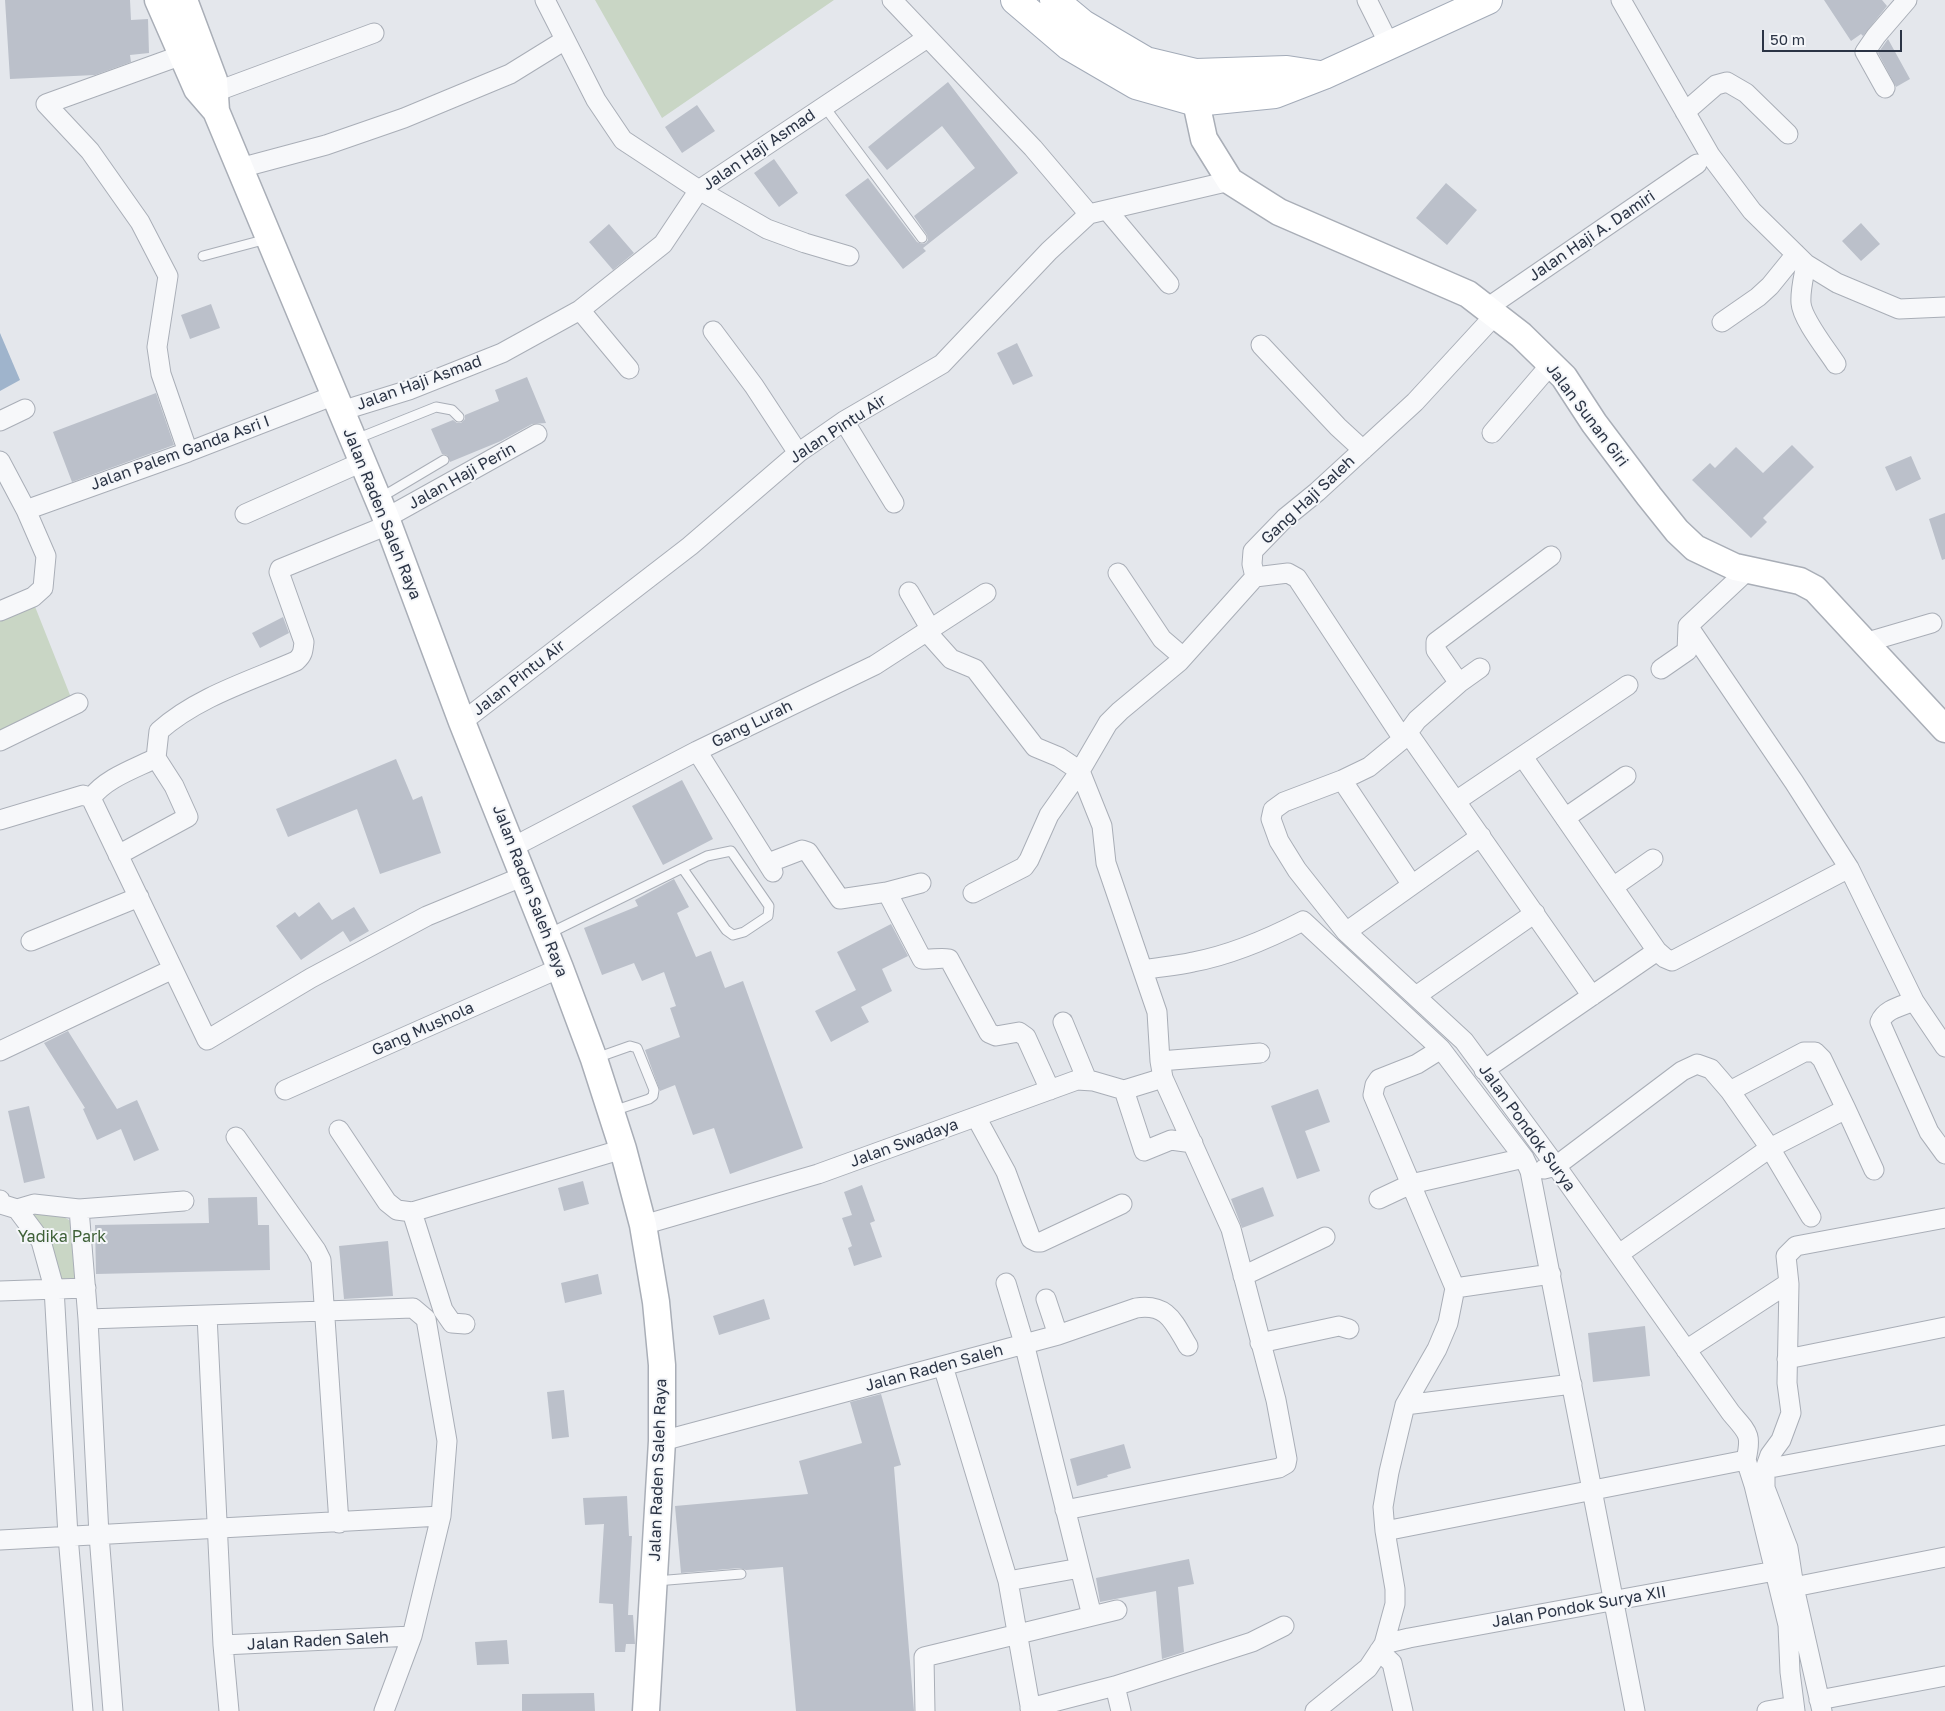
<!DOCTYPE html>
<style>
body{margin:0}
#map{position:relative;width:1945px;height:1711px;overflow:hidden;background:#e4e7ec;font-family:"Golos Text",sans-serif}
canvas{display:block}
.scale{position:absolute;left:1762px;top:30px;width:140px;height:22px;box-sizing:border-box;border:2px solid #2b3445;border-top:0;padding-left:6px;font-size:15px;line-height:18px;white-space:nowrap;color:#2b3445;-webkit-text-stroke:4px #f4f6f9;paint-order:stroke}
</style>
<div id="map">
<canvas width="1945" height="1711"></canvas>
<div class="scale">50 m</div>
</div>
<script>
const ctx = document.querySelector('canvas').getContext('2d');
ctx.lineJoin = 'round';
function fill(path, color) {
  ctx.fillStyle = color;
  ctx.fill(path, 'evenodd');
}
function trace(path, color, width, dash) {
  ctx.strokeStyle = color;
  ctx.lineWidth = width;
  ctx.lineCap = dash ? 'butt' : 'round';
  ctx.setLineDash(dash || []);
  ctx.stroke(path);
}
function write(font, color, halo, rows, align = 'center') {
  ctx.font = font + ' "Golos Text",sans-serif';
  ctx.lineWidth = 4;
  ctx.setLineDash([]);
  ctx.textBaseline = 'middle';
  ctx.strokeStyle = halo;
  ctx.fillStyle = color;
  for (const [text, x, y, turn = 0] of rows) {
    ctx.save();
    ctx.translate(x, y);
    ctx.rotate((+turn || 0) * Math.PI / 180);
    ctx.textAlign = isNaN(turn) ? turn : align;
    if (halo) ctx.strokeText(text, 0, 0);
    ctx.fillText(text, 0, 0);
    ctx.restore();
  }
}
fill(new Path2D(`
 M595,0H834L662,118Z
 M32,599L72,700L0,735V615Z
 M51,1210L78,1225L84,1285L55,1287L24,1214Z`), '#c9d6c5');
fill(new Path2D(`
 M0,333L20,380L0,391Z`), '#9fb4cc');
fill(new Path2D(`
 M5,0H130L131,20L148,19L149,53L130,55L131,62L95,75L10,79Z
 M1824,0H1882L1887,6L1863,36L1861,34L1851,41Z
 M1888,39L1910,79L1896,87L1878,53Z
 M948,82L1018,173L923,248L926,251L903,269L845,195L868,178L917,242L922,244L926,243L928,240L927,235L914,216L975,168L942,126L887,170L868,147Z
 M697,105L715,131L682,153L665,127Z
 M774,159L798,193L779,207L754,173Z
 M1446,183L1477,210L1447,245L1416,218Z
 M1861,223L1880,244L1861,261L1842,241Z
 M609,224L634,253L613,270L589,242Z
 M211,304L220,328L190,339L181,315Z
 M1017,343L1033,376L1013,385L997,353Z
 M527,377L546,423L532,424L501,441L450,462L447,455L442,454L431,429L453,420L457,423H461L465,419V415L499,401L495,390Z
 M156,393L174,445L72,482L53,432Z
 M1792,445L1814,467L1763,518L1767,522L1751,538L1692,480L1710,463L1715,468L1736,447L1763,473Z
 M1911,456L1921,479L1896,491L1885,467Z
 M1945,513V559L1942,560L1929,519Z
 M283,617L289,633L260,648L252,633Z
 M396,759L413,800L422,796L441,853L380,874L357,809L288,837L276,809Z
 M682,780L713,839L663,865L632,806Z
 M674,879L689,907L677,913L696,957L711,951L725,988L743,981L803,1148L730,1174L714,1128L693,1135L675,1085L660,1091L645,1050L680,1037L670,1008L676,1006L664,972L642,981L634,963L602,975L584,928L638,906L635,900Z
 M319,902L332,920L354,907L369,931L350,942L343,931L301,960L276,926L295,912L299,917Z
 M891,924L908,956L882,969L892,991L861,1007L869,1022L831,1042L815,1011L856,990L837,952Z
 M68,1031L117,1109L137,1100L159,1150L134,1161L121,1129L97,1140L83,1109L85,1108L44,1043Z
 M1318,1089L1330,1122L1305,1131L1320,1171L1297,1179L1271,1106Z
 M29,1106L45,1178L24,1183L8,1111Z
 M583,1181L589,1204L564,1211L558,1188Z
 M862,1185L875,1221L870,1223L882,1257L854,1266L848,1248L852,1246L842,1218L852,1215L844,1192Z
 M1263,1187L1274,1216L1242,1228L1231,1199Z
 M257,1197L258,1225H269L270,1270L96,1274L95,1225L209,1223L208,1198Z
 M388,1241L393,1296L344,1299L339,1246Z
 M598,1274L602,1294L565,1303L561,1283Z
 M764,1299L770,1319L719,1335L713,1316Z
 M1645,1326L1650,1376L1593,1382L1588,1333Z
 M564,1390L569,1437L552,1439L547,1392Z
 M881,1394L901,1465L894,1467L914,1711H796L783,1567L746,1570L740,1568L681,1573L675,1506L808,1494L799,1461L862,1443L850,1402Z
 M1124,1444L1131,1468L1107,1475L1108,1477L1077,1486L1070,1459Z
 M627,1496L629,1536H632L628,1615H633L635,1644H626L625,1652H615L613,1604L599,1603L604,1524L585,1525L583,1498Z
 M1189,1559L1194,1584L1178,1587L1184,1652L1162,1659L1156,1591L1100,1602L1096,1578Z
 M507,1640L509,1664L477,1665L475,1642Z
 M594,1693L595,1711H522V1694Z`), '#bbc0ca');
const lane = new Path2D(`
 M824,106L922,238
 M203,256L267,239
 M356,439L436,407L452,410L459,417
 M380,498L444,460
 M548,934L707,856L731,851L769,906L768,916L744,932L733,935L726,930L683,869
 M596,1058L630,1046L637,1048L654,1090L653,1096L649,1099L613,1111
 M656,1581L741,1574`);
const street = new Path2D(`
 M545,0L596,100L623,140L699,190L767,229L805,243L849,256
 M892,0L1033,148L1089,214
 M1367,0L1389,44
 M1621,0L1710,155L1752,211L1806,264L1837,283L1899,309L1945,307
 M182,55L46,104L90,151L140,222L168,276L157,347L161,374L188,452
 M1885,88L1865,52L1876,36L1907,0
 M215,92L374,33
 M1685,112L1716,85L1727,82L1746,93L1788,134
 M240,168L326,145L404,118L510,74L565,40
 M1107,210L1169,284
 M1806,264C1804,276 1800,290 1801,303C1802,319 1827,350 1836,364
 M1487,308L1697,164
 M580,310L629,369
 M1722,322L1758,297L1770,286L1796,254
 M713,331L754,386L798,453
 M1261,345L1338,427L1363,450
 M341,411L409,390L502,353L580,310L663,244L699,190L927,38
 M0,421L25,409
 M844,421L894,503
 M1492,433L1551,364
 M0,461L26,510L46,556L43,588L33,597L0,611
 M26,510L188,452L335,395
 M245,514L362,462
 M386,518L537,434
 M1118,573L1162,639L1183,657
 M1255,577L1288,573L1297,578L1403,739
 M909,592L930,628
 M926,631L951,659L975,669L1035,747L1059,757L1080,771L1102,826L1106,863L1157,1012L1160,1061L1163,1078L1231,1229L1276,1400L1287,1459L1286,1464L1279,1468L1065,1510
 M1864,643L1932,623
 M1480,668L1459,683L1417,720L1403,739L1369,767L1342,780L1284,802L1273,810L1271,819L1279,841L1297,870L1346,932L1464,1041L1556,1166L1731,1413C1748,1433 1752,1434 1746,1460
 M1661,669L1687,651L1688,626L1749,569
 M1459,683L1436,650V642L1551,556
 M462,722L690,546L798,453L844,421L942,364L1049,251L1089,214L1230,181
 M1408,733L1592,996
 M0,741L78,703
 M697,751L773,872
 M1523,757L1657,951L1665,958L1672,961L1849,868L1794,782L1688,626
 M1342,780L1412,885
 M91,798C106,778 134,769 156,758L159,731C197,697 250,681 296,661C303,655 303,651 304,642L279,572L280,569L388,525
 M1456,801L1628,685
 M1565,818L1626,776
 M0,820L83,795L91,798L207,1040L311,978L427,916L524,876
 M513,847L697,751L875,665L986,593
 M118,855L188,817L174,786L156,758
 M768,863L802,850L808,852L840,899L887,892L922,959C932,960 940,957 949,959L989,1033L996,1036L1019,1032L1026,1037L1050,1090
 M1849,868L1914,1001L1945,1047
 M1613,887L1653,859
 M887,892L921,883
 M973,893L1024,867L1029,860L1049,815L1080,771L1108,723L1120,711L1179,662L1255,577L1252,564L1253,551L1285,518L1317,492L1415,402L1495,315
 M1346,932L1481,836
 M31,941L139,897
 M1143,970C1159,967 1176,966 1193,962C1231,955 1268,939 1303,921L1441,1049
 M1416,996L1535,913
 M1914,1001C1902,1006 1885,1009 1880,1022L1929,1132L1945,1154
 M1063,1022L1087,1080
 M0,1051L173,969
 M1160,1061L1260,1053
 M1484,1070L1657,951
 M285,1090L560,968
 M1124,1090L1144,1151L1171,1140L1193,1143
 M1730,1091L1804,1052H1815L1822,1059L1846,1109L1874,1170
 M976,1117L1006,1172L1031,1239L1037,1242H1041L1122,1204
 M339,1130L387,1202L397,1210L412,1212
 M236,1137L316,1250L321,1260L339,1523
 M1544,1169L1556,1166L1682,1071L1697,1064L1711,1069L1730,1091L1770,1148L1811,1217
 M1379,1199L1411,1184L1524,1158
 M0,1200L1,1204L17,1209L34,1204L79,1209L88,1319L99,1535L113,1711
 M17,1209L41,1241L54,1288L68,1536L83,1711
 M79,1209L184,1201
 M643,1225L818,1174L1077,1080L1093,1081L1124,1090L1163,1078
 M1619,1254L1770,1148L1846,1109
 M1243,1276L1325,1237
 M1006,1283L1024,1343L1092,1616
 M1455,1288L1551,1274
 M0,1291L86,1288
 M1046,1299L1058,1335
 M207,1315L223,1645L229,1711
 M88,1319L413,1308L426,1319L447,1441L441,1516L412,1636L384,1711
 M465,1324L452,1323L443,1310L412,1212L623,1149
 M1260,1343L1339,1326L1349,1329
 M1686,1350L1787,1284
 M1787,1359L1945,1327
 M943,1366L1008,1581L1031,1711
 M1405,1405L1572,1384
 M662,1441L1058,1335L1136,1308C1168,1303 1174,1323 1188,1346
 M1746,1460L1754,1485L1788,1625L1790,1672L1795,1711
 M1765,1469L1945,1435
 M1385,1531L1746,1460
 M0,1540L441,1516
 M1008,1581L1080,1568
 M1794,1587L1945,1557
 M1384,1644L1409,1638L1775,1571
 M223,1645L412,1636
 M1379,1651L1392,1663L1403,1711
 M1115,1686L1121,1711
 M1819,1700L1945,1676
 M1030,1708L1115,1686L1252,1642L1284,1626
 M925,1711L924,1657L1117,1610
 M1315,1711L1368,1668L1384,1644L1395,1604V1589L1385,1531L1383,1507L1389,1472L1405,1405L1437,1349L1448,1323L1455,1288L1373,1095L1375,1085L1379,1079L1417,1064L1441,1049L1524,1158L1530,1171L1635,1711
 M1767,1711L1794,1706
 M1822,1711L1794,1587L1788,1548L1765,1488V1469L1770,1455L1781,1440L1791,1413L1787,1383L1789,1284L1786,1256L1796,1246L1945,1218`);
const secondary = new Path2D(`
 M158,0L197,89L216,111L386,518L462,722L560,968L594,1059L623,1149L643,1225L656,1302L662,1365V1441L646,1711
 M184,0L214,80L216,111
 M1196,82V102L1204,139L1230,181L1279,212L1468,294L1521,335L1564,377L1594,423L1649,496L1677,531L1695,548L1735,567L1800,581L1815,589L1945,729`);
const primary = new Path2D(`
 M1015,0L1069,46L1136,85L1196,102L1275,94L1324,75L1488,0
 M1054,0L1083,24L1146,61L1196,73L1287,70L1320,75`);
trace(lane, '#a9aeb7', 11);
trace(street, '#a9aeb7', 21);
trace(secondary, '#a9aeb7', 29);
trace(primary, '#a3abb8', 30);
trace(lane, '#f7f8fa', 9);
trace(street, '#f7f8fa', 19);
trace(secondary, '#fff', 26);
trace(primary, '#fff', 28);
write('16px', '#2b3445', '#f4f6f9', [
 ["Jalan Haji Asmad",759,150,-34],
 ["Jalan Haji A. Damiri",1592,236,-34],
 ["Jalan Haji Asmad",419,383,-20],
 ["Jalan Sunan Giri",1587,415,53],
 ["Jalan Pintu Air",838,429,-33],
 ["Jalan Palem Ganda Asri I",180,453,-20],
 ["Jalan Haji Perin",462,476,-29],
 ["Gang Haji Saleh",1308,500,-43],
 ["Jalan Raden Saleh Raya",382,514,68],
 ["Jalan Pintu Air",519,678,-38],
 ["Gang Lurah",752,724,-26],
 ["Jalan Raden Saleh Raya",530,891,69],
 ["Gang Mushola",423,1029,-24],
 ["Jalan Pondok Surya",1527,1128,54],
 ["Jalan Swadaya",904,1143,-20],
 ["Jalan Raden Saleh",934,1368,-15],
 ["Jalan Raden Saleh Raya",658,1470,-88],
 ["Jalan Pondok Surya XII",1579,1607,-10],
 ["Jalan Raden Saleh",318,1641,-3]
]);
write('16px', '#3f6138', '#f4f6f9', [
 ["Yadika Park",62,1237]
]);
</script>
